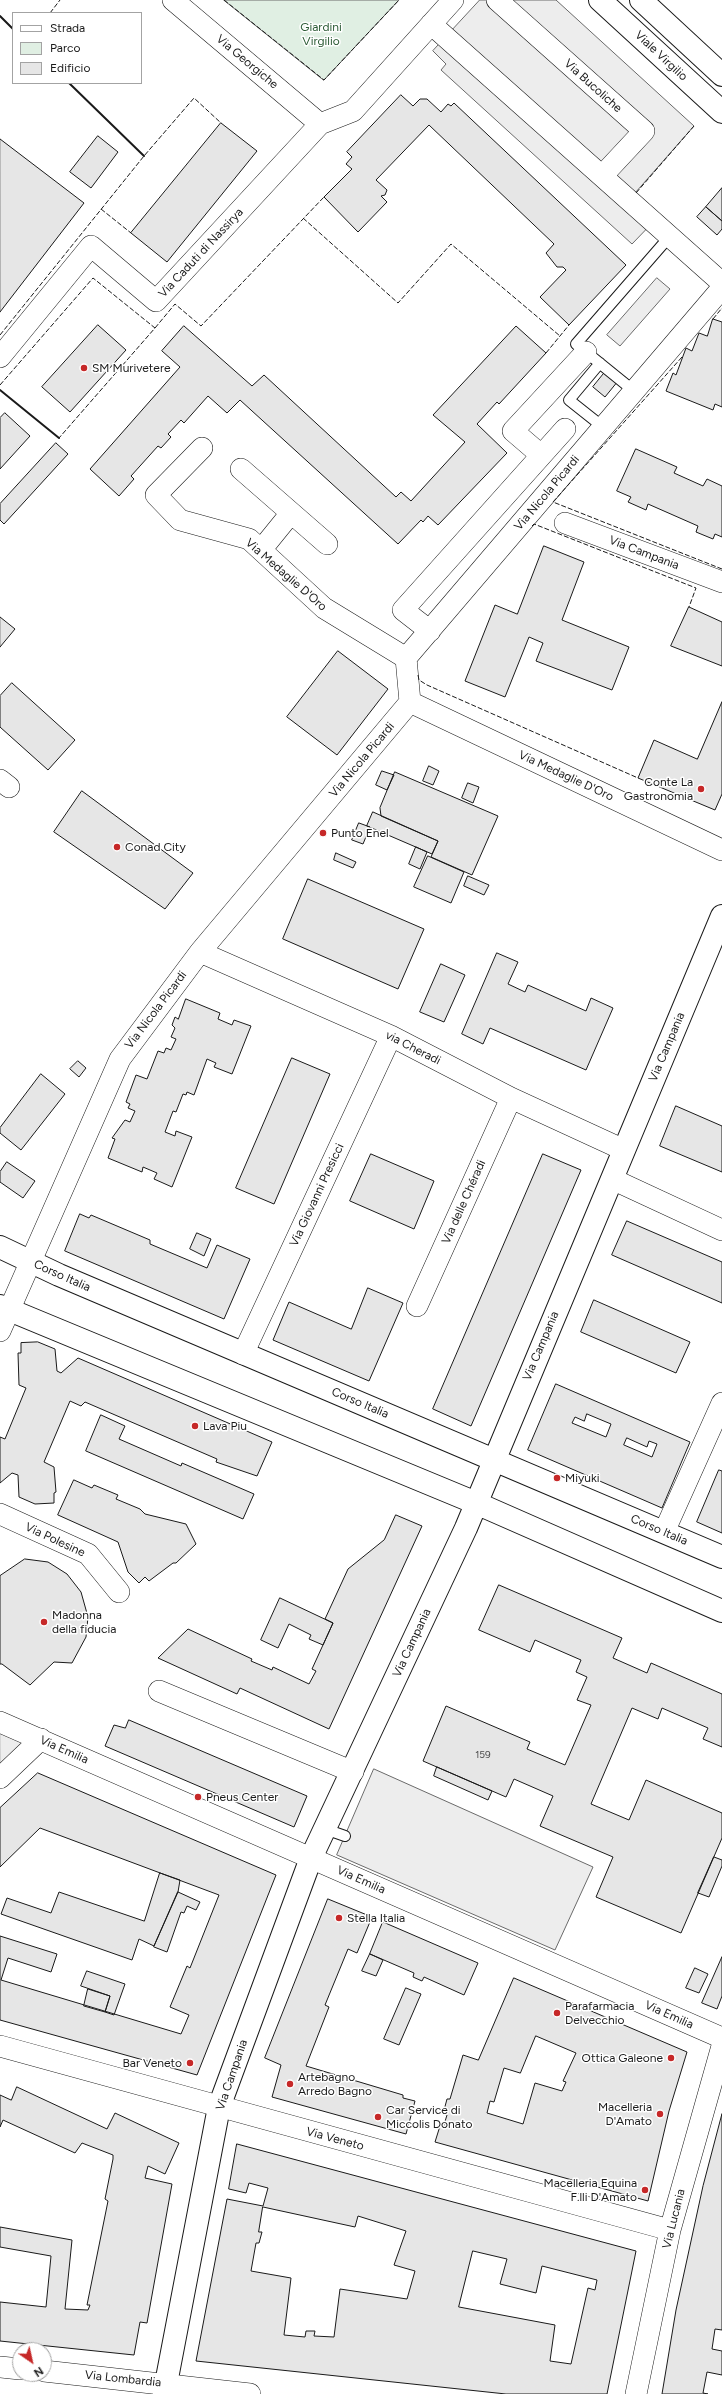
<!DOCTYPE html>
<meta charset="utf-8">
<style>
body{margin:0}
#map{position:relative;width:722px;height:2394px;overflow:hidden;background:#fff;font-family:Figtree,sans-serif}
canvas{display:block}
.legend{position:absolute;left:12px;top:12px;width:130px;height:72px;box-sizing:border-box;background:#fff;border:1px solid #a3a3a3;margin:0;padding:5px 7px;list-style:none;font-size:12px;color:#1a1a1a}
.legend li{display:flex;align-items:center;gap:8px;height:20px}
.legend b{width:20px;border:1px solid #a3a3a3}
.north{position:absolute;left:12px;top:2342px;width:40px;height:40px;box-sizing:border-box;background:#fff;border:1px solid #a3a3a3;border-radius:50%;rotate:146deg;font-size:11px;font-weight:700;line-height:16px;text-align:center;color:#1a1a1a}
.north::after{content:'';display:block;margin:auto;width:14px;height:18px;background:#c62828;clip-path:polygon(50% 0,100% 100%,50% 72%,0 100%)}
</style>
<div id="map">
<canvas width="722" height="2394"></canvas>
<ul class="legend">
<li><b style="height:5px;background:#fff"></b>Strada</li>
<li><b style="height:11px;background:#e0efe3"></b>Parco</li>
<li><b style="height:11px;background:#e6e6e6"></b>Edificio</li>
</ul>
<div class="north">N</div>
</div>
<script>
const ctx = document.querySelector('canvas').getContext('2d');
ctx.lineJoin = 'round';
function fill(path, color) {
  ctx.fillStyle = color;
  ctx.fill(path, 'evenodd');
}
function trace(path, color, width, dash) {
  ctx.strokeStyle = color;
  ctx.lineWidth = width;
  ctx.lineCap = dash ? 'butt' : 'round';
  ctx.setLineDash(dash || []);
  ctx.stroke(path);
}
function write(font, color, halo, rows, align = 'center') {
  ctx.font = font + ' Figtree,sans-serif';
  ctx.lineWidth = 3;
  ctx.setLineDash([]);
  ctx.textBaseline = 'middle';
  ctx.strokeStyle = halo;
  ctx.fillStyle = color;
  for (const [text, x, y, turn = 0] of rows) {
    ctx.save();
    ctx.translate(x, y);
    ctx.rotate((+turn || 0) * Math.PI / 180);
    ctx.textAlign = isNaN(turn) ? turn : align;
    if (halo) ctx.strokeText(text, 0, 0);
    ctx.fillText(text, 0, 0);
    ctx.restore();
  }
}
const green = new Path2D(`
 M224,0H399L324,80Z`);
fill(green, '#e0efe3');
trace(green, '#6a6a6a', 1);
const parking = new Path2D(`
 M480,0H556L694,126L635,193L659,216L632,244L441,70L446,64L433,51Z
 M657,278L670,289L620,346L607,335Z
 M0,1733L24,1743L0,1767Z
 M374,1769L593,1867L555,1950L337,1855Z`);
fill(parking, '#ededed');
trace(parking, '#6a6a6a', 1);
const building = new Path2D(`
 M401,95L413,106L420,99H427L441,112L448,104L451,106L454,103L626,265L569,325L540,297L566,270L563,267H557L546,253L554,244L429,125L376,180L387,190L385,195L381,196L387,202L358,232L324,197L352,169L346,164L352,157L347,152Z
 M221,123L257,151L167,262L131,233Z
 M98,136L118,152L91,188L70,172Z
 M0,139L84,203L0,312Z
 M722,188V221L706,207Z
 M706,207L722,221V229L717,235L697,217Z
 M713,319L722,322V407L715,404L713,410L666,391L673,373L676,375L686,348L692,351L699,333L707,336Z
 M98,325L126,350L70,412L42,387Z
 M184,326L252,386L264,375L396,497L401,492L411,501L465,442L433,415L516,326L546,353L499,404L497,402L477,424L507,453L438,525L428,516L423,522L421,520L398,544L240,400L227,413L208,396L184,423L181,420L168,434L171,437L161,448L158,446L131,476L134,479L119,496L90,469L180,367L162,351Z
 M606,371L618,381L605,397L593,387Z
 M5,413L30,436L0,469V418Z
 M56,443L68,454L4,524L0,520V504Z
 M636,449L677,467L674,473L703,486L707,479L722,486V537L715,534L713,539L696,532L698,526L648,504L646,510L628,502L631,497L617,491Z
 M544,546L584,562L562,620L629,647L612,690L536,661L543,643L529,637L505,697L465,681L495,605L517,614Z
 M689,607L722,622V666L671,646Z
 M0,617L15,629L0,647Z
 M338,651L388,689L337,755L287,717Z
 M12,683L75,740L48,770L0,727V696Z
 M722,702V794L715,810L638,778L654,740L697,759Z
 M429,766L439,771L433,785L423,781Z
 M382,771L394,775L387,790L376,785Z
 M395,772L498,816L472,875L431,857L438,841L381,816L380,808Z
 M468,783L479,787L473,803L462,798Z
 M82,791L193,873L165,909L54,832Z
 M373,812L438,841L432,854L367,826Z
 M359,823L370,827L363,844L352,840Z
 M416,847L427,852L420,869L409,864Z
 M336,853L356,862L353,868L334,860Z
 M428,856L464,872L451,903L414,887Z
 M468,876L489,885L484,895L464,886Z
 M308,879L424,929L398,989L283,939Z
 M497,953L518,962L508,984L525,992L528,985L586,1011L591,998L613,1008L586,1070L490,1028L483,1044L462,1034Z
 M441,964L465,975L444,1022L420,1012Z
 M186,999L220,1013L218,1019L232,1025L234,1020L251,1026L232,1074L214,1067L216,1063L207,1059L194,1095L187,1092L186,1095L183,1094L176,1112L173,1111L165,1132L175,1136L176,1131L192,1137L172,1187L154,1179L157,1173L143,1167L142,1172L108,1158L115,1139L112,1138L125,1120L130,1122L135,1111L128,1108L130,1104L126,1102L136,1075L147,1079L158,1051L164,1053L166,1048L171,1050L176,1039L171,1037L175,1028L172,1025L175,1017L178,1019Z
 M292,1058L330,1074L274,1204L236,1188Z
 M78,1061L86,1068L79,1077L70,1069Z
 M41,1074L65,1094L21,1150L0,1133V1128Z
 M676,1106L722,1126V1172L660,1146Z
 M371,1154L434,1181L414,1229L350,1201Z
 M543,1154L581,1170L471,1426L433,1409Z
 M7,1162L35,1181L23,1198L0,1182V1172Z
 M80,1214L89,1218L91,1215L150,1240V1244L207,1268L217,1245L250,1259L224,1319L65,1251Z
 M627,1221L722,1262V1303L612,1255Z
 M197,1233L211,1239L204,1256L190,1249Z
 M368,1288L403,1303L369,1381L273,1340L289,1302L351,1329Z
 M594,1300L690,1342L676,1373L581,1332Z
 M38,1342L55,1349L57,1371L61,1373L78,1358L272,1442L257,1476L216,1462L217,1459L85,1402L81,1406L70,1401L44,1462L54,1467L56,1492L54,1493V1503L35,1504L19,1497L18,1475L12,1473L0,1483V1437L5,1439L26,1388L19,1385L18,1353H21V1343Z
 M556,1384L690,1442L662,1508L528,1450ZM587,1414L611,1424L606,1437L572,1423L575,1417L584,1421ZM627,1438L647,1447L649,1441L657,1444L652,1457L624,1445Z
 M101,1415L125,1426L119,1439L181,1466L182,1463L254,1494L243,1519L86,1451Z
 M719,1470L722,1471V1533L697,1522Z
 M74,1480L92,1488L94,1485L118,1495L116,1499L140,1509L145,1514L186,1524L196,1544L176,1563H173L149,1581L145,1577L139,1583L128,1572L118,1542L58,1515Z
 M396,1515L422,1526L329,1729L240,1688L237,1694L158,1658L188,1629L252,1659L251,1661L272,1670L273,1667L309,1684L316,1671L312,1669L333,1623L325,1619L348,1569L384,1540Z
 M25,1559L48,1562L67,1574L81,1592L88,1617L86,1637L72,1663L54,1662L30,1685L2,1664H0V1576Z
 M499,1585L622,1638L613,1658L647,1673L651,1663L722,1694V1747L703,1739L708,1728L662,1708L658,1719L632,1708L591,1804L629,1820L646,1780L722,1813V1838L681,1933L596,1897L613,1857L540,1826L553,1796L514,1779L506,1797L423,1761L446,1706L530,1742L527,1749L565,1765L591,1705L577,1700L587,1677L576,1672L581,1660L535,1640L530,1652L479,1630Z
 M280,1598L333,1623L323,1645L309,1639L311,1635L289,1624L278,1648L261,1640Z
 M129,1720L307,1796L294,1827L105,1746L114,1725L125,1728Z
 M437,1767L492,1791L488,1800L434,1776Z
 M38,1773L276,1875L197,2075L0,2020V1936L57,1954L51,1972L8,1958L1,1980L181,2034L189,2015L170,2007L187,1966L190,1968L219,1895L40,1828L0,1867V1808Z
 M714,1857L722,1860V1866L709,1897L698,1893Z
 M160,1873L180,1880L178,1892L154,1946L139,1939L132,1960L1,1914L7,1898L51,1913L59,1892L144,1921Z
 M178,1892L200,1902L196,1910L187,1906L184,1913L181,1912L167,1952L154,1947Z
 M328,1899L372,1917L357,1953L348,1949L325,2005L329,2007L306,2066L403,2095V2098L415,2101L406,2134L272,2097L281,2065L265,2058Z
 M383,1922L478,1963L464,1995L424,1977L422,1981L413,1977L414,1973L370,1954Z
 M370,1954L383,1960L376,1976L362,1971Z
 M722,1957V1996L717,2009L702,2003Z
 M695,1968L708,1974L699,1993L686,1988Z
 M87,1971L125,1984L114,2015L105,2012L110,1996L81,1986Z
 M514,1978L687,2052L669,2111L648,2201L435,2142L440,2126L443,2128L447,2115L443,2114L447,2099H450L463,2055L478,2060ZM536,2036L576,2053L563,2081L566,2082L562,2091L535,2083L523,2124L487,2113L490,2101L494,2102L504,2068L520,2073Z
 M406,1988L421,1994L399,2045L384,2039Z
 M88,1989L110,1996L105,2012L84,2006Z
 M17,2087L107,2129L115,2113L179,2143L165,2174L148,2166L145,2178L172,2184L147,2323L140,2322L134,2355L0,2341V2302L46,2307L51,2256L0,2247V2227L72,2240L65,2309L88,2310L90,2305H87L108,2201L105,2199L113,2159V2155L82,2143L75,2153L3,2120L0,2127V2095L11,2100Z
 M722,2114V2330L715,2329L712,2349L722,2351V2375L707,2372L703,2393L708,2394H662L676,2310L703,2186Z
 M237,2144L636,2251L607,2394H506L196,2361L227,2199L263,2206L268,2188L249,2183L246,2193L229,2189ZM263,2207L355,2227L358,2216L406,2231L394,2265L415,2271L407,2299L340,2289L334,2337L314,2336L315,2331H306L305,2337L284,2335L291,2278L251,2271L256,2243H259L262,2232H259ZM473,2251L507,2259L500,2284L536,2293L542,2266L597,2280L595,2290L588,2288L571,2364L550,2361L555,2325L459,2307Z`);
fill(building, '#e6e6e6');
trace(building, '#1a1a1a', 1);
const lane = new Path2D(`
 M600,363L569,400L603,427
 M634,391L576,344L670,236
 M325,1829L345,1836`);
const street = new Path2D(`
 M173,0L320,124
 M497,0L644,131L602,176
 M431,24L722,283
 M0,357L91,246L156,301L320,124L353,111L453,0
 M202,448L156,495L180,520L249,539L324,608L406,658
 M541,455L513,431L586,352
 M241,469L327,544
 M565,523L722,582
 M261,550L291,513
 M430,631L403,610L565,429
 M410,702L722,850
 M0,780L9,787
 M200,952L391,1036L511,1098L624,1150
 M612,1179L722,1230
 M417,1306L511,1098
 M0,1331L120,1059L200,952L410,702L406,658L722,288
 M243,1354L391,1036
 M0,1514L88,1554L119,1592
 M664,1532L722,1403
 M159,1691L353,1772
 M0,1722L722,2038
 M0,1778L41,1739
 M0,2046L670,2230
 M0,2367L20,2369
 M44,2371L250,2394
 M636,2394L670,2230L722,2046`);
const secondary = new Path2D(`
 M600,0L722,112
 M641,0L722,75
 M0,1247L59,1275L722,1557
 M0,1306L476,1503L722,1611
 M164,2394L219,2107L311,1858L466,1528L722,916`);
trace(lane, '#1a1a1a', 12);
trace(street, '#1a1a1a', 22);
trace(secondary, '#1a1a1a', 24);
trace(lane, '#fff', 10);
trace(street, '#fff', 21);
trace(secondary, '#fff', 22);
trace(new Path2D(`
 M224,0L324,80L399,0
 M50,13L60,0
 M636,193L694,126
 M101,209L131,233
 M303,218L398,303L451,244L560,336
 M713,319L722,308
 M155,328L175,304L201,326L324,197
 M0,335L144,156L194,98L221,123
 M546,353L569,325
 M682,357L553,502L722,569
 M0,385L93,278L155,328L59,438
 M532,526L534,524L696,588L689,607
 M418,675L419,680L427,685L638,778`), '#1a1a1a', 1, [5, 2]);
trace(new Path2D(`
 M0,16L13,29
 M69,83L144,156
 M0,390L59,438`), '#1a1a1a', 2);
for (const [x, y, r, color] of [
 [84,368,4,"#c62828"],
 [701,789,4,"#c62828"],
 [323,833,4,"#c62828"],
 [117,847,4,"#c62828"],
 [195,1426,4,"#c62828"],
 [557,1478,4,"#c62828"],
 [44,1622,4,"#c62828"],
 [198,1797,4,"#c62828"],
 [339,1918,4,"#c62828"],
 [557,2013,4,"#c62828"],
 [671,2058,4,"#c62828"],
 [190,2063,4,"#c62828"],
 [290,2084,4,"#c62828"],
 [660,2114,4,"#c62828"],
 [378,2117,4,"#c62828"],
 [645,2190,4,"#c62828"]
]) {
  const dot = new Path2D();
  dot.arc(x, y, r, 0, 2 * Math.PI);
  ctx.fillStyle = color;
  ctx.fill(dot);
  trace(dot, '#fff', 1.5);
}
write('10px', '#4d4d4d', null, [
 ["159",483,1755]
]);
write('12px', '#2b5a34', '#fff', [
 ["Giardini",321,27],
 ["Virgilio",321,41]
]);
write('12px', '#1a1a1a', '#fff', [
 ["Viale Virgilio",661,56,43],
 ["Via Georgiche",247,62,40],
 ["Via Bucoliche",593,86,42],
 ["Via Caduti di Nassirya",201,253,-47],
 ["Via Nicola Picardi",547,493,-50],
 ["Via Campania",644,553,21],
 ["Via Medaglie D'Oro",286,575,41],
 ["Via Nicola Picardi",362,760,-50],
 ["Via Medaglie D'Oro",566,776,25],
 ["Via Nicola Picardi",156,1010,-53],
 ["Via Campania",667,1047,-67],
 ["via Cheradi",413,1048,27],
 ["Via Giovanni Presicci",317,1195,-65],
 ["Via delle Chéradi",464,1202,-66],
 ["Corso Italia",62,1276,24],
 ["Via Campania",541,1346,-67],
 ["Corso Italia",360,1403,23],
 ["Corso Italia",659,1530,23],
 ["Via Polesine",55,1540,25],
 ["Via Campania",412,1643,-65],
 ["Via Emilia",64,1750,24],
 ["Via Emilia",361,1880,24],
 ["Via Emilia",669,2015,24],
 ["Via Campania",232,2075,-71],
 ["Via Veneto",335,2139,15],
 ["Via Lucania",674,2219,-76],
 ["Via Lombardia",123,2379,6]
]);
write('12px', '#1a1a1a', '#fff', [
 ["SM Murivetere",92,368],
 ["Conte La",693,782,"right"],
 ["Gastronomia",693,796,"right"],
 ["Punto Enel",331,833],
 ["Conad City",125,847],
 ["Lava Piu",203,1426],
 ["Miyuki",565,1478],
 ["Madonna",52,1615],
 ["della fiducia",52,1629],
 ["Pneus Center",206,1797],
 ["Stella Italia",347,1918],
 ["Parafarmacia",565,2006],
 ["Delvecchio",565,2020],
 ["Ottica Galeone",663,2058,"right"],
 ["Bar Veneto",182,2063,"right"],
 ["Artebagno",298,2077],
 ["Arredo Bagno",298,2091],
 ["Macelleria",652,2107,"right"],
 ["D'Amato",652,2121,"right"],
 ["Car Service di",386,2110],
 ["Miccolis Donato",386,2124],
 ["Macelleria Equina",637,2183,"right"],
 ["F.lli D'Amato",637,2197,"right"]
], 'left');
</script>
